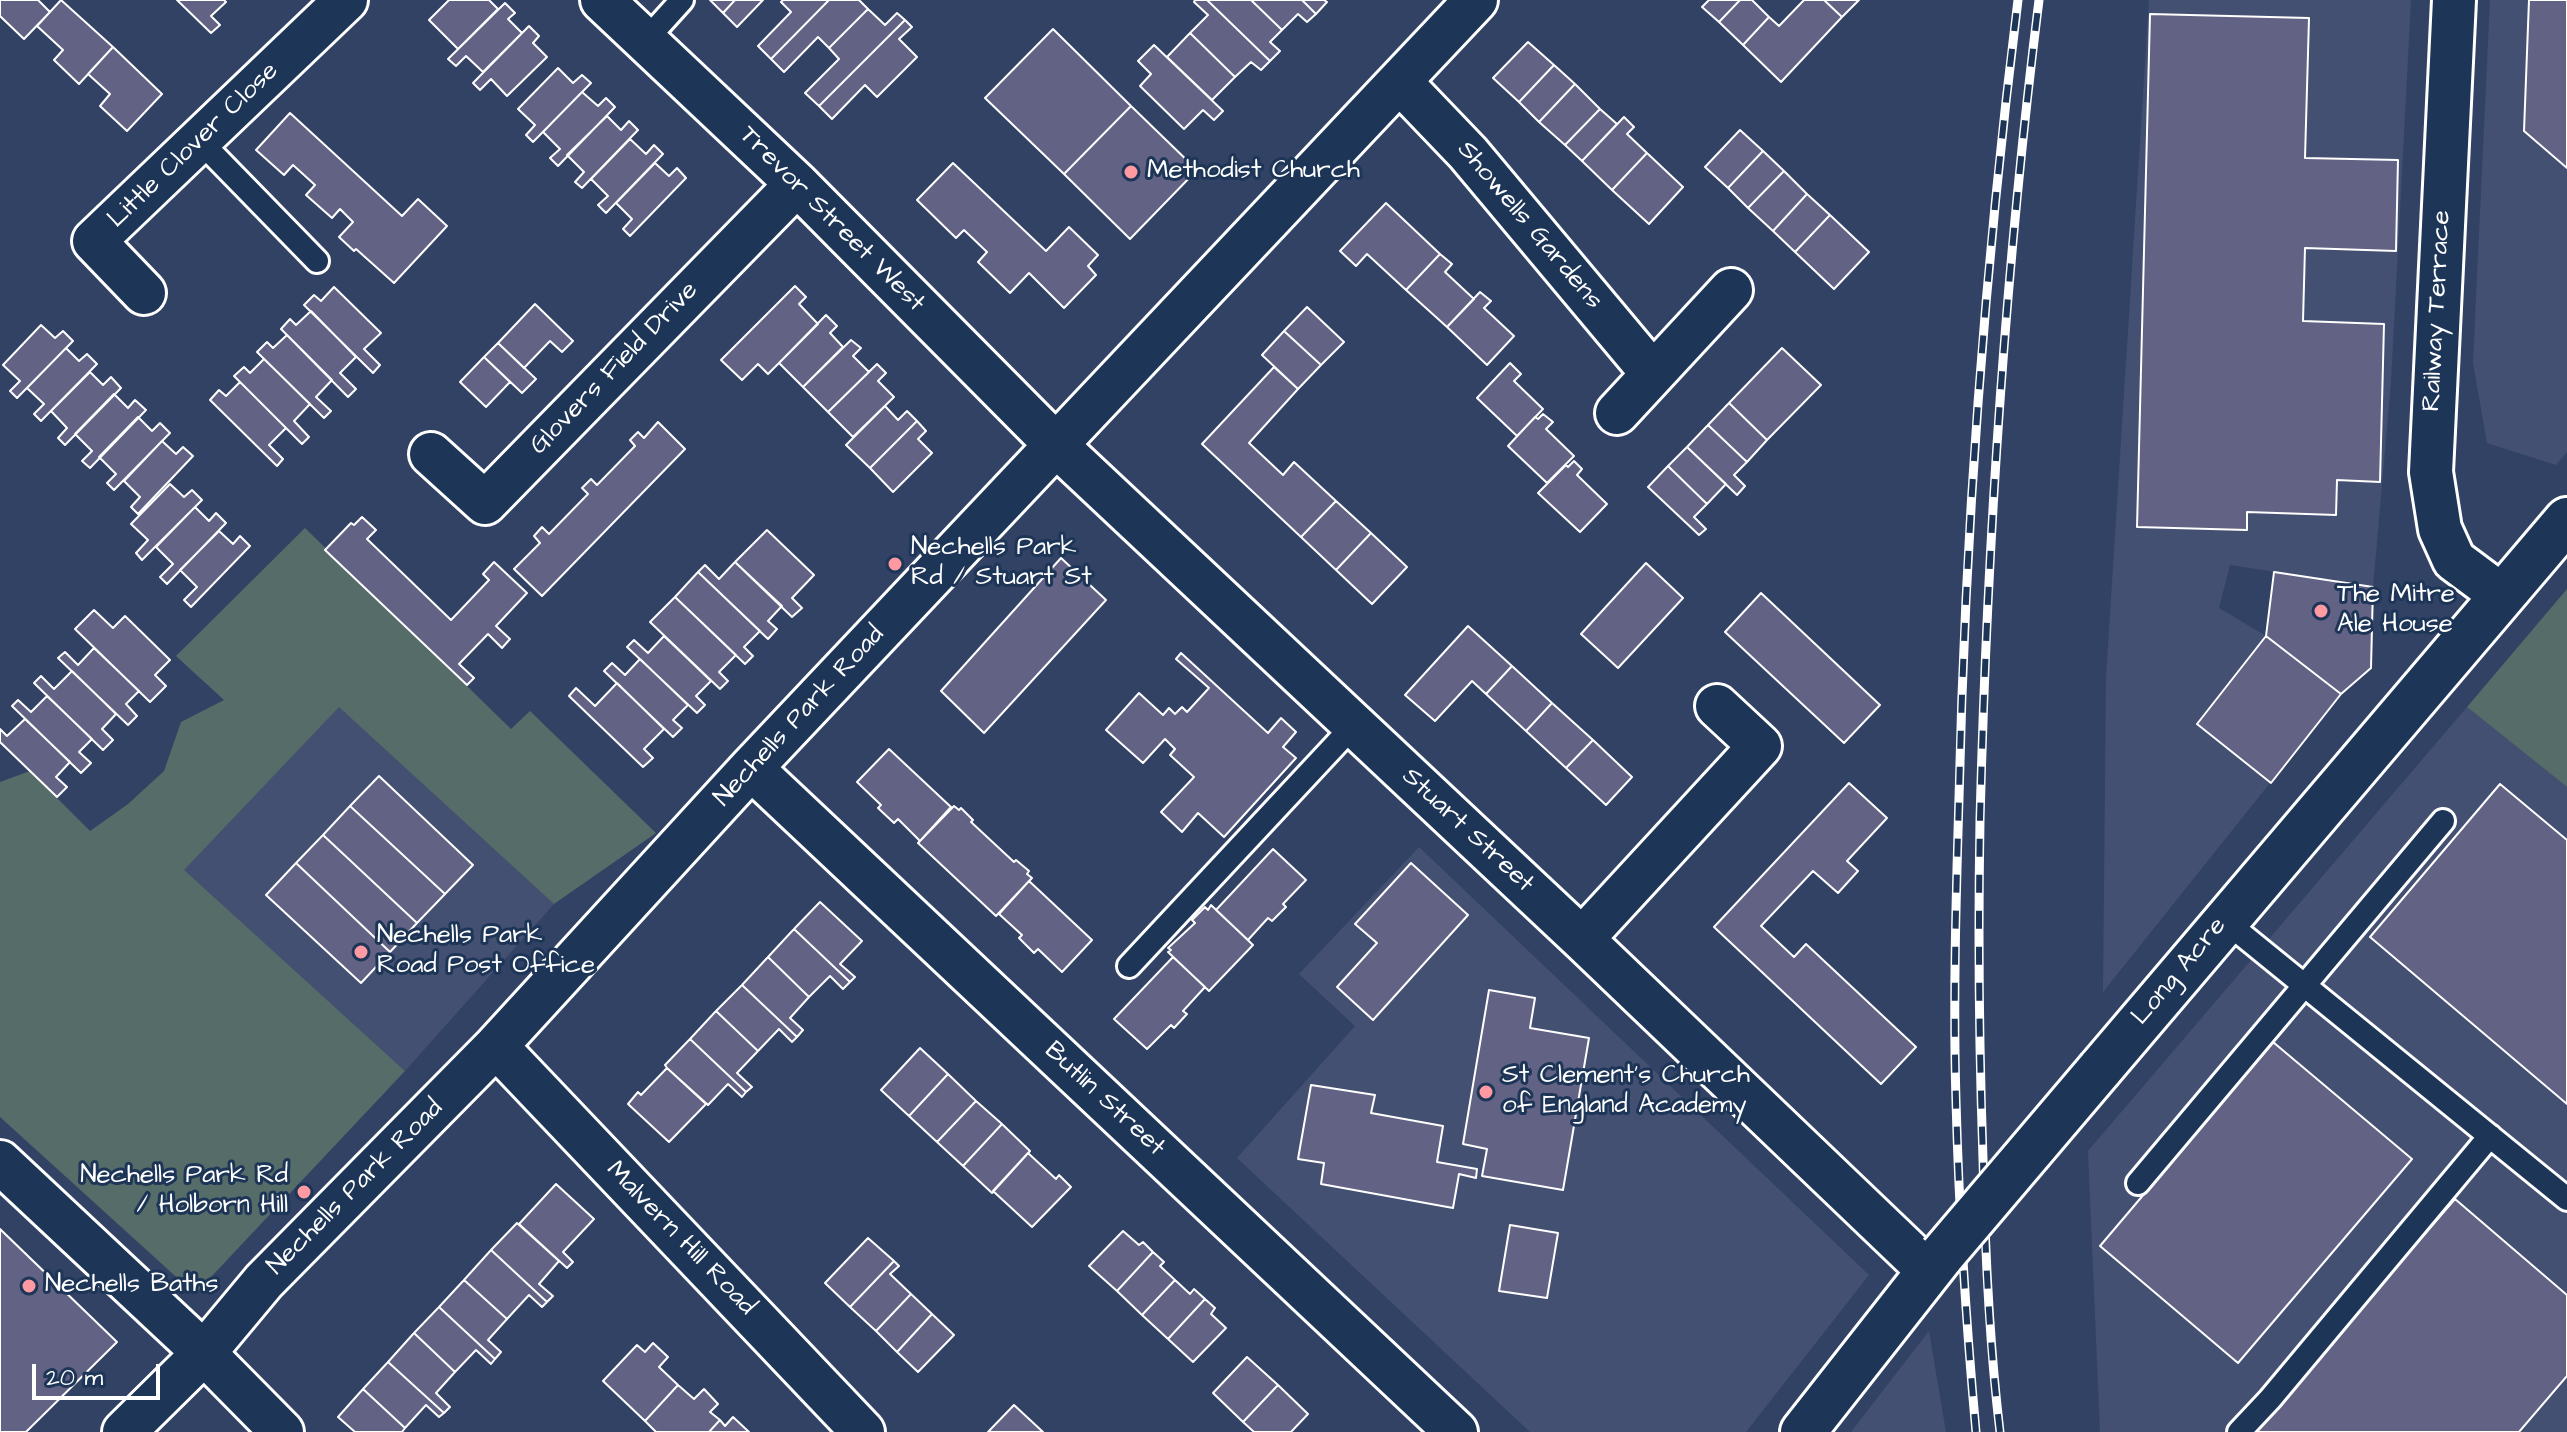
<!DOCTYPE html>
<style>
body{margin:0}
#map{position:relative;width:2567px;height:1432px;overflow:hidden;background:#324265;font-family:"Architects Daughter",sans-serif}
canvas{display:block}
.scale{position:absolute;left:32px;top:1364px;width:128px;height:36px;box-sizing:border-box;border:4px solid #fff;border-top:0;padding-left:10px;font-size:24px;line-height:28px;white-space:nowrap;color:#fff;-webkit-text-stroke:6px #1d3557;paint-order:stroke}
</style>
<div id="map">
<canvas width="2567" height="1432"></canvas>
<div class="scale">20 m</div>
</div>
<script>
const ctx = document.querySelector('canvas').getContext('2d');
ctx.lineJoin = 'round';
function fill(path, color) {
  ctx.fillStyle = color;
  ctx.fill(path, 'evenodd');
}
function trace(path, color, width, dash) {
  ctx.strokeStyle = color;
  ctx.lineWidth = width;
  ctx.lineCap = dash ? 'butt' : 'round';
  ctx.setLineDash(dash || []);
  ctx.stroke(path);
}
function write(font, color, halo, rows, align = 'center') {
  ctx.font = font + ' "Architects Daughter",sans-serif';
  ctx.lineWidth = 6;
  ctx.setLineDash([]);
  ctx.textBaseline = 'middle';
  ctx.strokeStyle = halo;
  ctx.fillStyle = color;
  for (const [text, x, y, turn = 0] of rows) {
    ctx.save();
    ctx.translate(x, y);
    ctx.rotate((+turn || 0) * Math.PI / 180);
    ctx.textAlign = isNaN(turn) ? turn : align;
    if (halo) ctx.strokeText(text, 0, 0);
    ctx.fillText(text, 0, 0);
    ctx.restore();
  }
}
fill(new Path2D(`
 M2149,0H2411L2391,382L2373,587L2230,565L2219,608L2266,636L2341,694L2103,992L2106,677Z
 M2490,0H2567V452L2556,465L2487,443L2473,363Z
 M339,706L554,904L405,1071L183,870Z
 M2467,707L2567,787V1432H2100L2088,1151Z
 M1419,847L1869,1275L1746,1432H1530L1237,1158L1355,1026L1299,974Z
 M1929,1331L1946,1432H1851Z`), '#445072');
fill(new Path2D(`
 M305,528L511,729L530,711L656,833L554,904L339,707L184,870L405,1071L195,1294L0,1117V782L30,771L90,831L128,804L164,771L181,722L224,700L176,656Z
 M2567,589V787L2467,707Z`), '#566c68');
const building = new Path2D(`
 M0,0H38L50,12L24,39L0,16Z
 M61,0L113,47L79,84L54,60L63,50L37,26Z
 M177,0H224L226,2L211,16L220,25L211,33Z
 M449,0H489L498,9L458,49L429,20Z
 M710,0H735L723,13Z
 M735,0H763L737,27L723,13Z
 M783,0H829L771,59L758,46L791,12L781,2Z
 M829,0H859L868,9L829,48L818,37L784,72L771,59Z
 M1195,0H1207L1270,61L1261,70L1251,62L1235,77L1190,33L1208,15L1194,2Z
 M1207,0H1251L1282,30L1270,42L1280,51L1270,61Z
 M1251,0H1302L1316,14L1307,22L1298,14L1282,30Z
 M1302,0H1324L1327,2L1316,14Z
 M1709,0H1740L1719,22L1702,7Z
 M1740,0H1752L1769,17L1743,45L1719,22Z
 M1804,0H1824L1842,17L1781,82L1743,45L1769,17L1779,26Z
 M1824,0H1859L1842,17Z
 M2529,0H2567V168L2524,131Z
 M505,3L515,13L508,19L522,33L483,72L466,56L456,66L448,59Z
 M868,9L885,25L897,13L905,20L819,106L805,93L839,59L829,48Z
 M2150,14L2309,18L2305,158L2398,160L2396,251L2305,248L2303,321L2384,324L2380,482L2337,480L2336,515L2247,512V530L2137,527Z
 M905,20L912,27L899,39L917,57L877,97L865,85L832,119L819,106Z
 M529,26L539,36L533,43L547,57L507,96L491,79L480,90L473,83Z
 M1053,29L1131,106L1064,174L985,98Z
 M1190,33L1235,77L1212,100L1167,57Z
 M1528,42L1554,65L1519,102L1493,78Z
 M1154,45L1223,111L1214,120L1203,110L1184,129L1140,86L1151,74L1138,61Z
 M113,47L162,94L127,131L100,106L110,94L88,74Z
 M1554,65L1575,84L1539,122L1519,102Z
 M558,68L573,83L582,75L591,83L533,142L526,135L535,125L518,109Z
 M1575,84L1600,109L1565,145L1539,122Z
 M582,92L598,106L606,98L615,107L558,166L550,158L560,149L543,132Z
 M1131,106L1197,170L1130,239L1064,174Z
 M1600,109L1617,124L1582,161L1565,145Z
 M290,113L402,216L418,199L447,226L394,283L356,249L354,251L339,237L353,222L340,209L332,218L306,195L315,185L293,165L284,175L256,150Z
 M607,116L621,130L629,121L638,130L582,188L575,182L584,172L567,155Z
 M1624,117L1634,127L1627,134L1647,153L1612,190L1582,161Z
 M1740,130L1763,151L1728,188L1705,167Z
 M630,139L646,154L654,145L663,154L606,213L598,205L608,196L591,179Z
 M1763,151L1784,171L1748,208L1728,188Z
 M1647,153L1683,187L1649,224L1612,190Z
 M655,163L669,176L677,168L686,178L630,236L623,229L632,219L616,203Z
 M953,163L1046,251L1069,227L1098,255L1088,266L1096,275L1064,308L1029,273L1010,293L978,262L987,252L964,230L956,238L917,200Z
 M1784,171L1807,194L1773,231L1748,208Z
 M1807,194L1830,215L1795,252L1773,231Z
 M1386,203L1440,254L1406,290L1367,254L1356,266L1340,251Z
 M1830,215L1869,252L1834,289L1795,252Z
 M1440,254L1452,264L1445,272L1474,299L1447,327L1406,290Z
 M795,286L806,297L799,304L818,324L768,374L758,364L742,380L721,360Z
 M334,287L381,333L364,349L380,365L373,373L304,305L314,295L321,301Z
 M1480,292L1491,301L1484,308L1514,336L1487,365L1447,327Z
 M535,304L573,341L562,352L550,341L524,368L498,343Z
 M1307,307L1344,342L1321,365L1284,331Z
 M311,311L356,357L340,373L356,389L348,397L281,329L290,319L296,325Z
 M826,315L837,326L830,333L843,347L803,387L779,363Z
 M41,325L55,338L63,331L73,341L17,398L10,391L20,381L3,365Z
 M1284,331L1321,365L1298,389L1262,355Z
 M287,335L332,380L316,397L331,411L324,418L257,352L267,342L273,348Z
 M851,340L861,348L853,356L869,372L828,412L803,387Z
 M498,343L536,379L522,393L484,357Z
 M66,348L79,361L87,354L97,364L41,421L34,414L44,404L27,388Z
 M1782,348L1821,385L1767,440L1729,403Z
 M484,357L510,382L486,407L460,382Z
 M264,359L310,404L294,421L309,437L302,444L234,376L244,367L250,373Z
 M1510,363L1521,374L1514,381L1543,409L1517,436L1477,398Z
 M877,364L886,373L878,381L894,397L853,437L828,412Z
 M1274,367L1298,389L1249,443L1283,475L1294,462L1336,501L1301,537L1202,444Z
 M90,372L103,385L111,377L121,388L65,445L58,438L67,428L51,411Z
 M240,382L286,428L269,445L283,459L277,466L210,400L219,390L226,396Z
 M114,394L128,408L135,400L146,410L90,468L82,461L92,451L75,434Z
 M1729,403L1767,440L1747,462L1708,425Z
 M885,406L898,420L907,411L917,421L870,468L846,445Z
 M1543,414L1553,422L1546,429L1574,456L1547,483L1508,446L1535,417L1538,419Z
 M138,417L152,431L160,423L170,433L114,490L107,483L116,474L99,457Z
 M917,421L926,431L918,439L932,453L893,492L870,468Z
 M658,422L685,449L542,596L514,569L540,543L534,536L542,527L549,534L588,494L582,488L591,479L597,485L635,446L630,440L638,432L644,438Z
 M1708,425L1747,462L1734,475L1745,486L1737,495L1687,447Z
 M162,441L176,454L183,447L193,456L138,514L131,507L140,497L124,481Z
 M1687,447L1726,484L1707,504L1668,466Z
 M1574,461L1582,469L1577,475L1607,504L1580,532L1538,493L1566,465L1568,467Z
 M1668,466L1707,504L1694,517L1706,529L1699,535L1648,487Z
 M170,484L184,497L192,490L202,500L142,560L136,553L148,540L131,524Z
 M1336,501L1371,533L1336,570L1301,537Z
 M195,507L209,521L216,513L226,523L167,584L160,577L173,564L156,547Z
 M362,517L376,530L367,539L451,620L489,580L483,574L494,562L527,593L496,626L510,639L502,648L488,634L459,664L474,678L467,685L325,550L351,523L354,525Z
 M767,530L814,575L792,598L802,608L792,617L735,562Z
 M219,531L233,544L240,536L250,546L191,607L184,600L197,587L180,570Z
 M1371,533L1407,567L1372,604L1336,570Z
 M1061,558L1106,600L984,733L941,691Z
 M735,562L782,606L768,621L777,629L768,639L698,572L705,565L719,579Z
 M1646,563L1683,598L1618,668L1581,634Z
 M698,572L760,631L744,647L753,656L745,664L675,597Z
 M2274,572L2373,587L2371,668L2341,694L2266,636Z
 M1761,593L1880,705L1844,743L1725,632Z
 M675,597L736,655L719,672L728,681L720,689L650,622Z
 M94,610L113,628L125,616L170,660L155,675L166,686L150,702L75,629Z
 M1468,626L1512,666L1486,694L1472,681L1435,721L1405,695Z
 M664,636L711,681L696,696L705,705L697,713L627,647L634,640L648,653Z
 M2266,636L2341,694L2271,783L2197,724Z
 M94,648L139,691L126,704L137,716L128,725L58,658L65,652L78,665Z
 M1181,653L1268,733L1281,718L1296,732L1283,747L1296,758L1224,837L1198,813L1182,832L1161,812L1194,777L1170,755L1175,749L1165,739L1143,763L1106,730L1139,693L1163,715L1169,708L1175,714L1182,707L1187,712L1209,688L1176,659Z
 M640,659L688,705L673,720L682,728L673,737L604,671L612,663L625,675Z
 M1512,666L1552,703L1526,731L1486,694Z
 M72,671L116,714L102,729L113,740L103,750L34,683L41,676L54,689Z
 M617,683L664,729L644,749L653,758L643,767L569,696L576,688L595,706Z
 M47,696L92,739L79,752L91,763L81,773L12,706L18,700L31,712Z
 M1552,703L1593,740L1566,768L1526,731Z
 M25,719L70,762L56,777L67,787L57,797L0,742V729L7,736Z
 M1593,740L1632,777L1606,805L1566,768Z
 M889,749L951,807L920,841L898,819L894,823L878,808L881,805L857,782Z
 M379,776L473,865L445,894L350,806Z
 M1849,783L1887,818L1847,861L1858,871L1838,893L1813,871L1761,926L1794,957L1806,944L1916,1047L1881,1084L1714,927Z
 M2500,784L2567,840V1104L2370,937Z
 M350,806L445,894L417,923L323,835Z
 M954,806L959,810L961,808L973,820L971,822L1014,862L1016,860L1029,871L1027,874L1032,878L996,916L918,843Z
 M323,835L417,923L390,952L296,863Z
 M1273,849L1306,880L1283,904L1286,907L1272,921L1268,918L1248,940L1216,910Z
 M296,863L390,952L361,983L266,895Z
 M1411,863L1468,915L1373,1020L1337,987L1377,943L1355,924Z
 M1029,881L1092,940L1062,972L1038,949L1034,953L1019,938L1022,935L999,914Z
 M820,902L862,941L840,964L855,977L850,982L794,929Z
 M1211,905L1253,945L1209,991L1168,952L1171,950L1168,948L1195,923L1192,920L1205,907L1208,910Z
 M794,929L850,982L843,989L830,976L809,997L768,957Z
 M768,957L809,997L790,1018L803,1030L797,1037L742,985Z
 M1173,957L1205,987L1183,1011L1187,1014L1174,1028L1171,1025L1147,1049L1114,1019Z
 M742,985L797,1037L792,1042L779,1029L758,1051L716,1011Z
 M1489,990L1535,998L1530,1028L1589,1038L1563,1190L1482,1176L1487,1149L1463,1144Z
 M716,1011L758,1051L737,1073L752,1087L746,1092L690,1039Z
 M690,1039L746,1092L742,1097L728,1084L708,1105L667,1068L665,1065Z
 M2273,1042L2412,1159L2238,1363L2100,1246Z
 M920,1048L948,1074L909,1116L881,1090Z
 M667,1068L706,1104L669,1142L628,1104L638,1092L641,1095Z
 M948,1074L976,1101L937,1142L909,1116Z
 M1311,1085L1375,1095L1371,1113L1443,1126L1437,1162L1477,1169L1476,1178L1459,1174L1453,1208L1321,1184L1324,1163L1298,1159Z
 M976,1101L1002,1124L963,1166L937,1142Z
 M1002,1124L1030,1151L992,1193L963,1166Z
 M1028,1153L1056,1179L1059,1175L1071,1187L1032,1227L993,1191Z
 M556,1184L594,1219L563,1252L573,1262L567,1268L519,1224Z
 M2455,1199L2567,1295V1376L2519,1432H2253Z
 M517,1223L559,1261L539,1284L553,1296L547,1302L491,1250Z
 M1510,1225L1558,1233L1547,1298L1499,1291Z
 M0,1229L117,1342L26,1432H0Z
 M1123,1231L1139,1245L1143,1242L1153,1252L1117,1291L1089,1266Z
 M868,1238L894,1261L850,1307L825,1283Z
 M491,1250L547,1302L542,1307L529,1295L507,1319L464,1280Z
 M1153,1252L1164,1262L1160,1266L1175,1280L1142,1315L1117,1291Z
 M894,1261L899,1266L890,1274L911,1294L876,1331L850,1307Z
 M464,1280L507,1319L488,1340L501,1352L495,1359L439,1307Z
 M1175,1280L1190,1294L1194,1289L1205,1299L1168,1339L1142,1315Z
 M911,1294L932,1314L897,1352L876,1331Z
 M1205,1299L1215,1308L1211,1314L1226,1328L1193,1362L1168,1339Z
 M439,1307L495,1359L491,1364L476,1350L455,1372L414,1333Z
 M932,1314L954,1335L918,1372L897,1352Z
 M414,1333L455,1372L436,1393L450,1407L444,1413L388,1362Z
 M653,1343L668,1357L659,1367L678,1385L645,1421L603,1381L637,1345L645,1352Z
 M1247,1357L1278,1385L1243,1422L1213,1393Z
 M388,1362L444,1413L439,1417L426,1405L405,1428L363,1389Z
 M678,1385L694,1399L704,1389L718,1404L710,1412L720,1420L709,1432H656L645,1421Z
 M1278,1385L1308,1414L1291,1432H1254L1243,1422Z
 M363,1389L405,1428L402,1432H355L338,1417Z
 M1014,1405L1043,1432H988Z
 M733,1417L749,1432H709L720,1420L725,1426Z`);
fill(building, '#626285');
trace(building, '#fff', 2);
const lane = new Path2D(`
 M645,41L682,0
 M199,140L317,261
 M2224,920L2567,1199
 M1129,966L1354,725
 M2138,1183L2443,821
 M2239,1432L2270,1399L2490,1136`);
const street = new Path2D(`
 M602,0L797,184L1056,445L1582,939L1929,1271
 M2454,0L2431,472L2440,529L2454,560L2501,595
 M1400,82L1468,153L1653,374
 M144,293L94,241L346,0
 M1617,413L1731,290
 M431,454L485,503L797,184
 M751,768L1456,1432
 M1582,939L1760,746L1717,706
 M496,1046L863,1432
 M0,1162L204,1353L282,1432
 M124,1432L204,1353L264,1281L496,1046L751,768L1476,0`);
const secondary = new Path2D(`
 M2100,1069L2567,520
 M1803,1432L1942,1255`);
trace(lane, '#fff', 28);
trace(street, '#fff', 48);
trace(secondary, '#fff', 50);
trace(lane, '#1d3557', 22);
trace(street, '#1d3557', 42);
trace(secondary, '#1d3557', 44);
const rail = new Path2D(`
 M1976,1432C1966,1322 1959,1211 1956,1101C1953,1000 1956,899 1959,798C1965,531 1985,265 2018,0
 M2000,1432C1989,1341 1985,1250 1983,1159C1979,1045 1978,933 1980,820C1987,546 2005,272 2039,0`);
trace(rail, '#fff', 9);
trace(rail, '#1d3557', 6, [18]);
const secondaryBridge = new Path2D(`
 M1942,1255L2100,1069`);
trace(secondaryBridge, '#fff', 50, []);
trace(secondaryBridge, '#1d3557', 44);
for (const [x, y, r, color] of [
 [1131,172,8,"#ff9aa2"],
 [895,564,8,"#ff9aa2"],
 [2321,611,8,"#ff9aa2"],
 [361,952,8,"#ff9aa2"],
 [1486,1092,8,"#ff9aa2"],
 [304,1192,8,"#ff9aa2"],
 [29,1286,8,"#ff9aa2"]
]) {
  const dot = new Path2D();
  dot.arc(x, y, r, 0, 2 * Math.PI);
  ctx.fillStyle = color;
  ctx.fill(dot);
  trace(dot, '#1d3557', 3);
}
write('26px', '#fff', '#1d3557', [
 ["Little Clover Close",194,146,-44],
 ["Trevor Street West",831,220,45],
 ["Showells Gardens",1529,226,50],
 ["Railway Terrace",2438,311,-87],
 ["Glovers Field Drive",615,369,-46],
 ["Nechells Park Road",800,717,-47],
 ["Stuart Street",1467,831,43],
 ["Long Acre",2180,972,-50],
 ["Butlin Street",1104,1100,43],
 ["Nechells Park Road",356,1188,-45],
 ["Malvern Hill Road",680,1239,46]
]);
write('26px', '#fff', '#1d3557', [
 ["Methodist Church",1147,172],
 ["Nechells Park",911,549],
 ["Rd / Stuart St",911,579],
 ["The Mitre",2337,596],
 ["Ale House",2337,626],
 ["Nechells Park",377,937],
 ["Road Post Office",377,967],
 ["St Clement's Church",1502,1077],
 ["of England Academy",1502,1107],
 ["Nechells Park Rd",288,1177,"right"],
 ["/ Holborn Hill",288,1207,"right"],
 ["Nechells Baths",45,1286]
], 'left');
</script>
